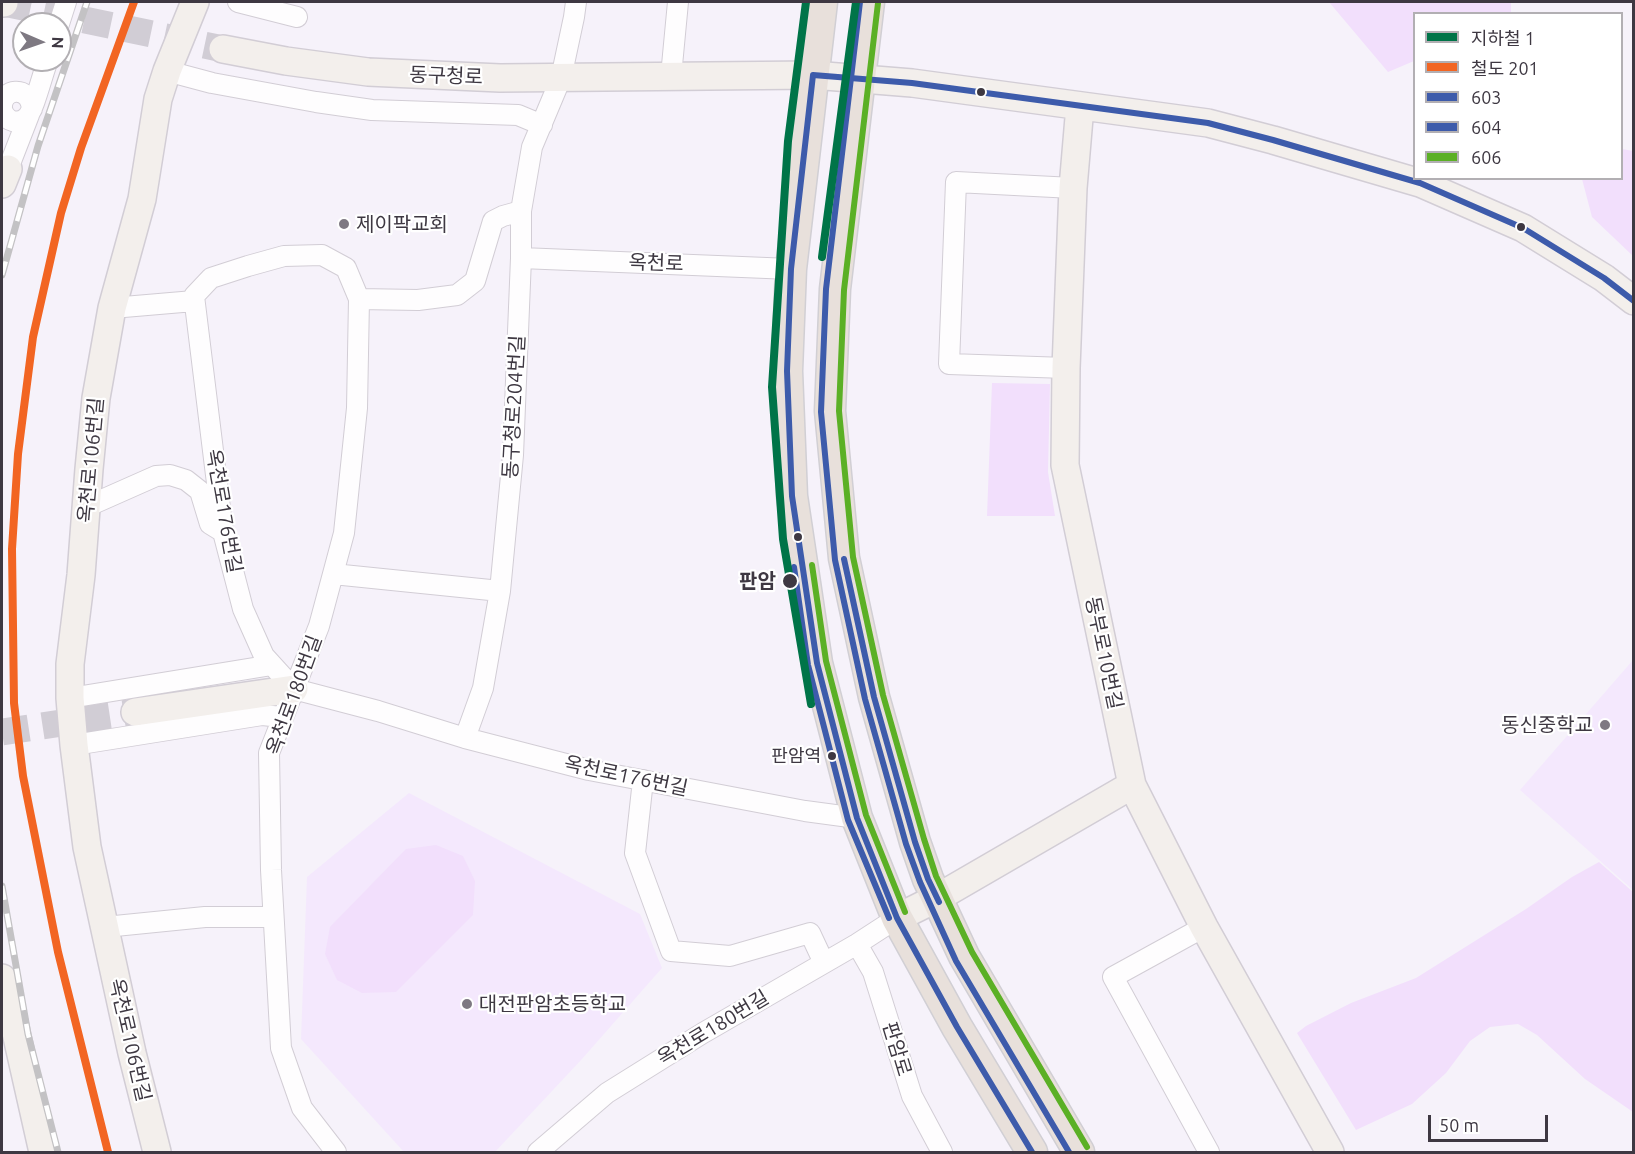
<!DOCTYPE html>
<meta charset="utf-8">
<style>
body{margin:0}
#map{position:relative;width:1635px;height:1154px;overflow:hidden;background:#f6f2fa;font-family:Ubuntu,"Noto Sans KR",sans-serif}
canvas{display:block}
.frame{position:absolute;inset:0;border:3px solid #3e3842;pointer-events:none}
.legend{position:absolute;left:1413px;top:12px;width:210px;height:168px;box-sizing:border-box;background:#fff;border:2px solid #b2afb3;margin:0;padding:8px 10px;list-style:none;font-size:18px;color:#3e3842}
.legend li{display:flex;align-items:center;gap:12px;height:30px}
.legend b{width:30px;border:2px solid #b2afb3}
.north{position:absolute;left:12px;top:12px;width:60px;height:60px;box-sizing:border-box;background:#fff;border:2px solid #b2afb3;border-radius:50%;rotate:92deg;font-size:16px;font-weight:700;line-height:24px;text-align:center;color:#3e3842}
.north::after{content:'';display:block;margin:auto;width:21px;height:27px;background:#7e7982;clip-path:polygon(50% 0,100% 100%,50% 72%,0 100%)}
.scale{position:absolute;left:1428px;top:1115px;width:120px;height:27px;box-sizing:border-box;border:3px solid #3e3842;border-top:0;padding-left:8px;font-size:18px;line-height:21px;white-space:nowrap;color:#3e3842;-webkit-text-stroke:4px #fff;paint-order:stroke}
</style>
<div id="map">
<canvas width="1635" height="1154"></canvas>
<div class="frame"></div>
<ul class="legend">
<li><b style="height:8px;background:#007448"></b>지하철 1</li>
<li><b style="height:8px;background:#f26522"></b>철도 201</li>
<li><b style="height:8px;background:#3d5bab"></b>603</li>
<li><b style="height:8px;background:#3d5bab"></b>604</li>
<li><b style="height:8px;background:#5bb025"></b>606</li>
</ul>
<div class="north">N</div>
<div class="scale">50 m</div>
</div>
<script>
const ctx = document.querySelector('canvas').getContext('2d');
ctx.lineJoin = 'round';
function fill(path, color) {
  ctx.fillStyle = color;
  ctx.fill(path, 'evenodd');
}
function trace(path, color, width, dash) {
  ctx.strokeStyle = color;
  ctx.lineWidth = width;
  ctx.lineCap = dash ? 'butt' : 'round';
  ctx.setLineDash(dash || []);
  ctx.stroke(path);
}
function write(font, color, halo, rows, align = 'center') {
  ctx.font = font + ' Ubuntu,"Noto Sans KR",sans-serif';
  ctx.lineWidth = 4.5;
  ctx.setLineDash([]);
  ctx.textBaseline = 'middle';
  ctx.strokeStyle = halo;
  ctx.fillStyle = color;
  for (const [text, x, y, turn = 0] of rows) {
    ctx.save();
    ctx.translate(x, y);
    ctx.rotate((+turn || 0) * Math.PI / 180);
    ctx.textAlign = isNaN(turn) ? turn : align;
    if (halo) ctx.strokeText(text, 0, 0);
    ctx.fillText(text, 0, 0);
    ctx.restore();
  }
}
fill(new Path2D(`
 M1633,660V890L1520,790Z
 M409,793L640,914L662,968L582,1059L495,1152H404L301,1039L307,877Z`), '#f4e8fd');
fill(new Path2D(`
 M1329,2H1511V13L1414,14V61L1388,72Z
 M1622,149L1633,151V256L1592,217L1582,179L1622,178Z
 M992,383L1050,384L1048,472L1055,516H987Z
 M436,845L463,856L475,881L473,915L396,992L362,993L337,980L325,954L330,927L406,849Z
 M1599,862L1633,892V1112L1585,1079L1537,1035L1518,1024L1490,1027L1470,1041L1446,1073L1412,1104L1356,1130L1297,1033L1306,1026L1351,1003L1416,978L1526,909L1572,877Z`), '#f2dffc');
trace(new Path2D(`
 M4,3L223,49
 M2,732L135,712`), '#d1cdd5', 27, [27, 14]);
const street = new Path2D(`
 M238,2L297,17
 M59,24L66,2
 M167,71L212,83L316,102L372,110L518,115L542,125
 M671,76L678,2
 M32,109C30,84 0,88 2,109C3,114 6,118 10,120C16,123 22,122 27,117C34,110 43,72 48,60
 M8,169L29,115
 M521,258L791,269
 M359,299L418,300L457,295L475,281L493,221L503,216L521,211
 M112,308L194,301
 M1066,368L949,364L956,182L1073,188
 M86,507L156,476L170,475L186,480L200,491L210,524L223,532
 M333,574L500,591
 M70,698L272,665
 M465,738L483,688L500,591L513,455L521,258V211L532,147L561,78L574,17L576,2
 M74,745L262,715L282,717
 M643,780L635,853L671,951L730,956L810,933L824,963
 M105,927L205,917H273
 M1204,927L1113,977L1209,1152
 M857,944L873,972L912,1096L942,1152
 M336,1152L302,1108L281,1048L271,870L269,753L319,626L344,533L357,408L359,299L346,268L322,255L284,256L248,266L211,278L194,296L223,532L243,609L264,656L294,689L378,711L465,738L589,770L805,811L857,818
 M538,1152L607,1093L703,1033L857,944L897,918`);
const secondary = new Path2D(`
 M2,2L4,3
 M223,49L286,61L368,72L500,78L813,75L912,83L1208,123L1273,140L1420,183L1523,228L1604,278L1634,301
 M1080,106L1073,188L1066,368L1065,465L1132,785L1204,927L1330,1152
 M2,184L8,169
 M135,712L294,689
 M897,918L937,898L1132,785
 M2,978L13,1019L43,1152
 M157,1152L132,1053L87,847L74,745L70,698V664L81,575L89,469L96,398L112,308L142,199L158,99L167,71L195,2`);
const primary = new Path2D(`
 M822,2L791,269L787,371L792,496L817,663L857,818L897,918L957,1027L1032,1152
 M869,2L835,289L830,411L844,558L874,697L915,842L928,879L964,956L1079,1152`);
trace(street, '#d2cdd5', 22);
trace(secondary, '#d2cdd5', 30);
trace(primary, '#d1cfd4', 33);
trace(street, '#fefdfe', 20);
trace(secondary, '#f3efec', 27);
trace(primary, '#e8e0db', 30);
const rail = new Path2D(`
 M2,275L38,146L87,2
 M2,886L28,1034L58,1152`);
trace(rail, '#c3c2c4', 7);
trace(rail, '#fff', 4.5, [14]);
trace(new Path2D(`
 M844,559L874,697L915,842L928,879L939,902
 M1032,1152L957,1027L897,918L857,818L817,663L792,496L787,371L791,269L813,75L912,83L1208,123L1273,140L1420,183L1523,228L1604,278L1634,301`), '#3d5bab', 6);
trace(new Path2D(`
 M860,2L826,289L821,412L835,560L865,699L906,844L920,882L956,961L1069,1152
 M794,567L808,665L848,820L889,918`), '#3d5bab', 6);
trace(new Path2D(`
 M878,3L844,290L839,411L853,557L883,695L924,839L936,876L972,952L1087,1147
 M812,565L826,661L866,815L905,912`), '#5bb025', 6);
trace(new Path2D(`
 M108,1152L58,952L23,776L14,703L12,549L18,454L33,337L61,213L81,148L134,2`), '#f26522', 8);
trace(new Path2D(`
 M806,2L788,141L772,387L783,539L811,704
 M822,257L856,2`), '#007448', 8);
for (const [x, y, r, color] of [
 [981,92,5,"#3e3842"],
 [344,224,6,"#7e7982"],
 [1521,227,5,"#3e3842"],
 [798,537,5,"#3e3842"],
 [790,581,8,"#3e3842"],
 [1605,725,6,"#7e7982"],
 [832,756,5,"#3e3842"],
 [467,1004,6,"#7e7982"]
]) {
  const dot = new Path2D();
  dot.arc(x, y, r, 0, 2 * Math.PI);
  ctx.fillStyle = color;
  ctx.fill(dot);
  trace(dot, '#fff', 2);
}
write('18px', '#3e3842', '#fff', [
 ["판암역",821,756]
], 'right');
write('20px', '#3e3842', '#fff', [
 ["동구청로",446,76,2],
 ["옥천로",656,263,2],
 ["동구청로204번길",514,407,-87],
 ["옥천로106번길",91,460,-85],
 ["옥천로176번길",224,511,80],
 ["동부로10번길",1104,653,78],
 ["옥천로180번길",294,695,-70],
 ["옥천로176번길",626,776,12],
 ["옥천로180번길",713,1028,-31],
 ["옥천로106번길",130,1040,77],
 ["판암로",897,1049,73]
]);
write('20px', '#3e3842', '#fff', [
 ["제이팍교회",356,224],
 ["동신중학교",1593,725,"right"],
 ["대전판암초등학교",479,1004]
], 'left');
write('bold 20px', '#3e3842', '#fff', [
 ["판암",776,581]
], 'right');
</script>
